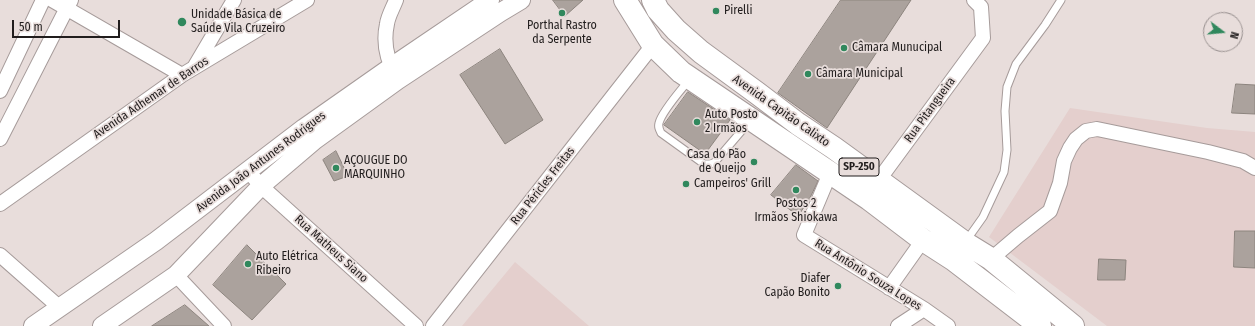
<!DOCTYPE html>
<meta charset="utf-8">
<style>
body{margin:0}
#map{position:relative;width:1255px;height:326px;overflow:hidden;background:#e8dddb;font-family:"Fira Sans Condensed",sans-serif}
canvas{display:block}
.north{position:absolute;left:1203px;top:12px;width:40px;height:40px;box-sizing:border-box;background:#e8dddb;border:1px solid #98908f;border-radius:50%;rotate:106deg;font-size:11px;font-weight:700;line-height:16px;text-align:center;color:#211d1d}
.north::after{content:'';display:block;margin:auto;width:14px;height:18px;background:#30885d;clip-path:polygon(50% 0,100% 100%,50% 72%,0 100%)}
.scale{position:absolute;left:12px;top:20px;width:108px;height:18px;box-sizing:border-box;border:2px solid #211d1d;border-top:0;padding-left:5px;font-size:12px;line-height:14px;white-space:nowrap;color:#211d1d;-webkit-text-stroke:3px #e8dddb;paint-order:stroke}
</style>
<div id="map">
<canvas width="1255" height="326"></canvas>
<div class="north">N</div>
<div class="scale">50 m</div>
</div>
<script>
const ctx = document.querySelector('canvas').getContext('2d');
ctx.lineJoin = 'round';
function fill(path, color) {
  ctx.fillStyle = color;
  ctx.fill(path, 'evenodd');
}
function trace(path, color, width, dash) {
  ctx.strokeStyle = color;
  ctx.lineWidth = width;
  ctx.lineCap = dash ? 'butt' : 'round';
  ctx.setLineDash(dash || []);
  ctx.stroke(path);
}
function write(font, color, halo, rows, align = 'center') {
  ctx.font = font + ' "Fira Sans Condensed",sans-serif';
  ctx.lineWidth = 3.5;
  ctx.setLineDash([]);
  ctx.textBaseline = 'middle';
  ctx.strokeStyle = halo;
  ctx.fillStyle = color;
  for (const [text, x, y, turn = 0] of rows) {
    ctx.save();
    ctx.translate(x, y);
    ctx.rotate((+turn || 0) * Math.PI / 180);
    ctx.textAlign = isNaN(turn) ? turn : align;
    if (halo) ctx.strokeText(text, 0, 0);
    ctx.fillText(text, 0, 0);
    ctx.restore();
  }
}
fill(new Path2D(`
 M1070,108L1207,128L1255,132V326H1107L989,237Z
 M515,262L589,326H462Z`), '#e4cfcd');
const building = new Path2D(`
 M553,0H583L565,16Z
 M841,0H911L827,128L778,93Z
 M500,49L543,120L505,144L460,75Z
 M1236,84L1255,85V114L1232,113Z
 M688,92L730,120L705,154L664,125Z
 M336,151L348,176L334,181L323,160Z
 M796,165L818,181L809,200L798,216L771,195Z
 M1235,231H1255V268L1234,267Z
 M247,245L286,284L252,320L213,285Z
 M1099,259L1126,260L1125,280H1098Z
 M185,305L209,326H152Z`);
fill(building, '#aba29d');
trace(building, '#8d857f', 1);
const service = new Path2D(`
 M689,80C681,90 662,111 659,123C658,127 659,129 661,133L704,164H710L714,163L750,121
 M966,241L983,217L1004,172L1007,150L1005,111L1007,87L1016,64L1045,25L1061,0`);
const minor = new Path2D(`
 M52,0L182,75
 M195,66L234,0
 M396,76C387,60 383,42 387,24C388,16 393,8 396,0
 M0,91L43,0
 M0,139L71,0
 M248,171L261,186L416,326
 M830,173L804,235L924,309L948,326
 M878,181L983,38L981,7L974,0
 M0,204L182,75L307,0
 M0,255L59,307
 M991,259L1018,236L1050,211L1060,183L1064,161L1070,148L1076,139L1086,131L1097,129L1208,152L1243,161L1255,168
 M176,275L224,326
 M889,288L923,240
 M433,326L653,45
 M898,326L924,309`);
const tertiary = new Path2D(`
 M33,326L156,241L304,128L391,67L490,0
 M102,326L176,275L261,186L315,140L398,80L501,12L521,0`);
const primary = new Path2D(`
 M625,0L653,45L681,72L869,199L923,240L954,260L1040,326
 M653,0L658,10L676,30L701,52L757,93L798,124L834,148L965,243L991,259L1073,326`);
trace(service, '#a69b9a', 9);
trace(minor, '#a69b9a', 16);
trace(tertiary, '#a69b9a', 20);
trace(primary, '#a69b9a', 24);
trace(service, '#fff', 7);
trace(minor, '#fff', 14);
trace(tertiary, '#fff', 18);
trace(primary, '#fff', 22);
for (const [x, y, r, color] of [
 [716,11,4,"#30885d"],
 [562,13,4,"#30885d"],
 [182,22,5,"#30885d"],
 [844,48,4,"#30885d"],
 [808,74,4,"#30885d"],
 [697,122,4,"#30885d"],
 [754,162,4,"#30885d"],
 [336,168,4,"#30885d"],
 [686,184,4,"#30885d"],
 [796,190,4,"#30885d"],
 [248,264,4,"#30885d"],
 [838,286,4,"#30885d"]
]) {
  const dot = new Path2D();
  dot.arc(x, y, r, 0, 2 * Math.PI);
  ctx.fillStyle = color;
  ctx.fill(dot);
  trace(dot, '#e8dddb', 1.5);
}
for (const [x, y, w] of [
 [859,167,40]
]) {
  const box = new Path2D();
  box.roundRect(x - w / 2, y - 9, w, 18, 3);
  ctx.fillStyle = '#e8dddb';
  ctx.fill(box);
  trace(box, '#211d1d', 1);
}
write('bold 11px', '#211d1d', null, [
 ["SP-250",859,167]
]);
write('12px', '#211d1d', '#e8dddb', [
 ["Pirelli",724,11],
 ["Unidade Básica de",191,15],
 ["Saúde Vila Cruzeiro",191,29],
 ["Porthal Rastro",562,26,"center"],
 ["da Serpente",562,40,"center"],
 ["Câmara Munucipal",852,48],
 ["Câmara Municipal",816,74],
 ["Auto Posto",705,115],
 ["2 Irmãos",705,129],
 ["Casa do Pão",746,155,"right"],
 ["de Queijo",746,169,"right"],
 ["AÇOUGUE DO",344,161],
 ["MARQUINHO",344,175],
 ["Campeiros' Grill",694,184],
 ["Postos 2",796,204,"center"],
 ["Irmãos Shiokawa",796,218,"center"],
 ["Auto Elétrica",256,257],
 ["Ribeiro",256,271],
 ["Diafer",830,279,"right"],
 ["Capão Bonito",830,293,"right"]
], 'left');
write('12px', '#211d1d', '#e8dddb', [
 ["Avenida Adhemar de Barros",151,98,-34],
 ["Rua Pitangueira",930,110,-54],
 ["Avenida Capitão Calixto",781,111,35],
 ["Avenida João Antunes Rodrigues",261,162,-37],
 ["Rua Péricles Freitas",543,186,-52],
 ["Rua Matheus Siano",331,249,42],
 ["Rua Antônio Souza Lopes",868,275,32]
]);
</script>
